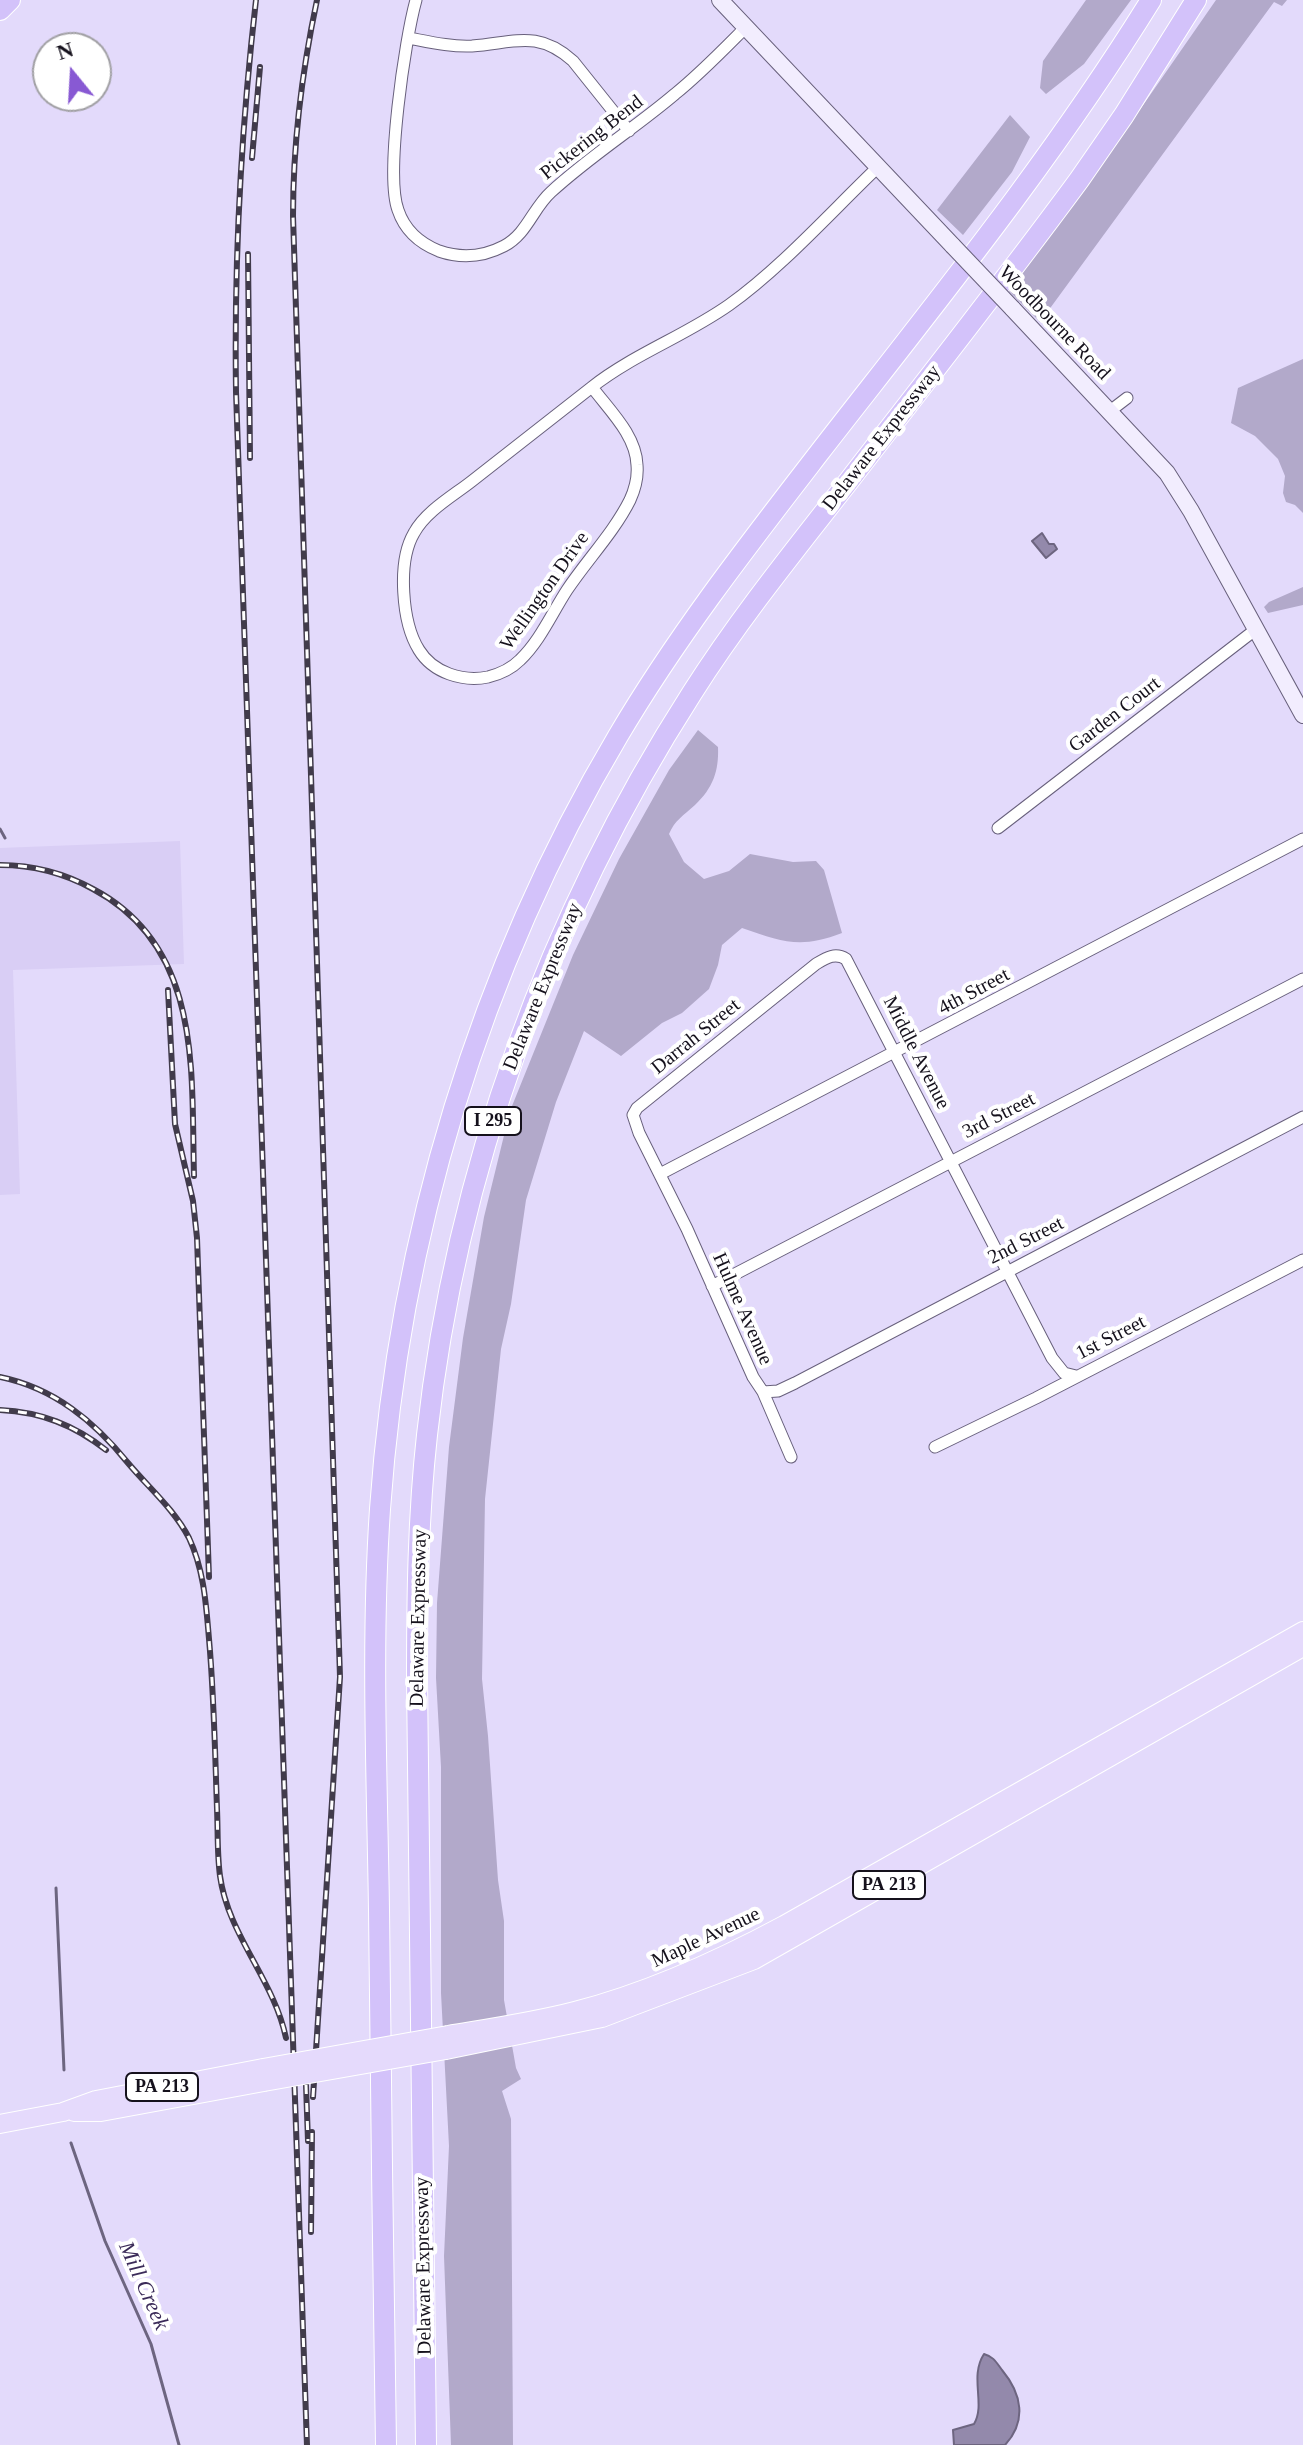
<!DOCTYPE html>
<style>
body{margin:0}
#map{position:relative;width:1303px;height:2445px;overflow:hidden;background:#e3dafb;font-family:"Times New Roman",serif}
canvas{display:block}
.north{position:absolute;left:32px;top:32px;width:80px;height:80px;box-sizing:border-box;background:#fff;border:2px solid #a1a0a4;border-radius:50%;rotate:342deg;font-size:22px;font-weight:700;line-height:32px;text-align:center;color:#15111c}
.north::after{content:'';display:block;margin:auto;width:28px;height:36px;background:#8859d3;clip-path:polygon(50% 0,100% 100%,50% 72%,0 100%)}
</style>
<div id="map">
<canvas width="1303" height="2445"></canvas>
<div class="north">N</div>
</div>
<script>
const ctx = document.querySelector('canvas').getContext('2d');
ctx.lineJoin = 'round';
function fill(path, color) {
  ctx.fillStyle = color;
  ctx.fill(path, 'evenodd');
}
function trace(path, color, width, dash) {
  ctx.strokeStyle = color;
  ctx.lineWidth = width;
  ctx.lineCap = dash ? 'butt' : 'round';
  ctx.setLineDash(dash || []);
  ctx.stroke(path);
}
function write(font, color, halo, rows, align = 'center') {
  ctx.font = font + ' "Times New Roman",serif';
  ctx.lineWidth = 8;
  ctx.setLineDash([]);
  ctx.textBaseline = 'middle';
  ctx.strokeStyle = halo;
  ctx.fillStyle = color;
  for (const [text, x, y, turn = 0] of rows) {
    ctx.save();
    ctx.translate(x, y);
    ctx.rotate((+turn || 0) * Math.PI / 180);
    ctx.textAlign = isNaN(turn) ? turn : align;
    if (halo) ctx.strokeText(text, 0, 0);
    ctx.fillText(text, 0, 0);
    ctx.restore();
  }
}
fill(new Path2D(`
 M180,841L184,964L13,970L20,1194L0,1195V848Z`), '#d9cef5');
fill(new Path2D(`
 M1086,0H1131L1084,64L1046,94L1040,88L1043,61Z
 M1216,0H1287L1282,6L1274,2L1040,322L1007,289L1089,183Z
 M1010,115L1030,137L1012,172L963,235L937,210Z
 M1303,359V513L1295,505L1286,502L1283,493L1285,476L1278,459L1255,436L1231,423L1238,388Z
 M1303,587V605L1268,613L1264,607L1269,602Z
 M698,730L718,747C719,771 713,788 695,805C683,816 675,820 669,834L684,862L704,879L729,871L750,854L793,862L816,861L824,870L842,933C800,949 783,942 742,928L722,945L718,965L709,989L682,1013L662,1023L621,1056L584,1031L556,1102L526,1200L511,1304L501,1349L485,1499L482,1679L488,1736L498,1880L504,1921V2000L516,2068L521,2079L502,2091L511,2119L513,2445H451L444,2256L449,2146L441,1993V1767L436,1678L437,1603L449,1447L463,1338L484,1217L510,1111L573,955L619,859L669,770Z`), '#b2a9ca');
const water = new Path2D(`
 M1042,533L1049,544H1054L1057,549L1046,558L1032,541Z
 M984,2354C994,2357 996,2362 1002,2370C1022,2394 1027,2421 1005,2445H954L953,2430L974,2424C986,2404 969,2377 984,2354Z`);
fill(water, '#9389ab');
trace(water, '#6d6580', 2);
trace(new Path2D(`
 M0,829L5,838
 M56,1888L64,2070
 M71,2143L105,2241L151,2344L179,2445`), '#6d6580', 3);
const street = new Path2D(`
 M416,0C405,39 385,175 398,210C405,231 419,243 439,251C462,259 483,257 504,246C527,234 533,208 551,192C590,156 635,128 675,94C700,74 723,50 746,27
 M409,38C430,42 451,47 472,46C514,43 537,29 573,61L629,131
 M592,387C609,410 636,435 637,465C638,476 635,489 630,500C614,532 587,560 567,590C552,613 540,641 520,660C512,668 500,674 488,677C463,682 433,673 419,650C402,623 397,562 414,533C426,511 453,496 472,481C512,450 552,418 592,387Z
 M592,387C634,354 685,336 729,305C781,268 831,212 878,167
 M1110,411L1127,398
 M998,828L1255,630
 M660,1174L1303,839
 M712,1286L1303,979
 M763,1392L778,1391L795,1383L1303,1117
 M935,1447L1036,1398L1303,1260
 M791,1457L763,1392L753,1377L687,1229L639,1133L633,1115L637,1108L816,964C826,958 835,952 846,959L1052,1358L1064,1373L1076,1376`);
const secondary = new Path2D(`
 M720,0L953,246
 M1012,308L1167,473L1191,511L1303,715`);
const primary = new Path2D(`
 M448,2035C490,2028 533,2022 575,2011C649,1992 717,1961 784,1925L1303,1631
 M446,2050L602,2018L754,1960L1303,1647
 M74,2112H101L264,2082
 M0,2124L63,2112L96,2100L263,2068`);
const highway = new Path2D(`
 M0,10L10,0
 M386,2445C383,2267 381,2088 379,1910C377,1777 371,1642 380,1509C399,1238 479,970 618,736C677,636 748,545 819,453C934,305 1052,160 1151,0
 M426,2445L417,1680C417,1598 418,1516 427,1435C456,1171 549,916 692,693C739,619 794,551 848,482C925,382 1004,282 1079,180L1124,115L1196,0`);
trace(street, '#68607c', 13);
trace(secondary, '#68607c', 18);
trace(primary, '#fff', 20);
trace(highway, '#fff', 22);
trace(street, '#fff', 11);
trace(secondary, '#f2edfe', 16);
trace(primary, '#e5dafc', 18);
trace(highway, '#d3c2fa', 20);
const rail = new Path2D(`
 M256,0C241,130 234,260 236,392L307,2445
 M252,158L260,67
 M248,254L250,458
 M0,865C33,865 64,873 93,889C203,947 191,1071 194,1176
 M168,990L175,1124L193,1201L197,1238L209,1577
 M0,1377C54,1388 94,1421 128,1463C149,1488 174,1509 189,1538C204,1570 206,1604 209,1639C214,1695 215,1752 217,1809C218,1831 217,1854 220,1876C228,1935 274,1980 286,2038
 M0,1410C41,1412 74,1425 106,1450
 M306,2085L308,2141
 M313,2097L340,1677L293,216C293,143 302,71 317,0
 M311,2232L312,2132`);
trace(rail, '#413b4b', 6);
trace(rail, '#fff', 3, [9]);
const secondaryBridge = new Path2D(`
 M953,246L1012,308`);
const primaryBridge = new Path2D(`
 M263,2068L448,2035
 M264,2082L446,2050`);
trace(secondaryBridge, '#68607c', 18, []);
trace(primaryBridge, '#fff', 20, []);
trace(secondaryBridge, '#f2edfe', 16);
trace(primaryBridge, '#e5dafc', 18);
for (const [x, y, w] of [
 [493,1121,56],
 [889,1885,72],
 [162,2087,72]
]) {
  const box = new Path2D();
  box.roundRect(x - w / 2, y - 14, w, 28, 6);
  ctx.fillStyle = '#fff';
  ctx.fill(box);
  trace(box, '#15111c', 2);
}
write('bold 18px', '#15111c', null, [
 ["I 295",493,1121],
 ["PA 213",889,1885],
 ["PA 213",162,2087]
]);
write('20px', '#15111c', '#fff', [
 ["Pickering Bend",592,138,-38],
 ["Woodbourne Road",1054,323,46],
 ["Delaware Expressway",882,438,-52],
 ["Wellington Drive",545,591,-55],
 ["Garden Court",1115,715,-38],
 ["Delaware Expressway",543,987,-68],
 ["4th Street",974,992,-28],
 ["Darrah Street",696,1037,-39],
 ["Middle Avenue",916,1053,63],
 ["3rd Street",999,1116,-27],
 ["2nd Street",1026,1241,-27],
 ["Hulme Avenue",742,1309,66],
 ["1st Street",1111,1338,-27],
 ["Delaware Expressway",419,1618,-89],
 ["Maple Avenue",706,1938,-25],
 ["Delaware Expressway",424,2266,-91]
]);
write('italic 22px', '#3b2b59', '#fff', [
 ["Mill Creek",143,2286,66]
]);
</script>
